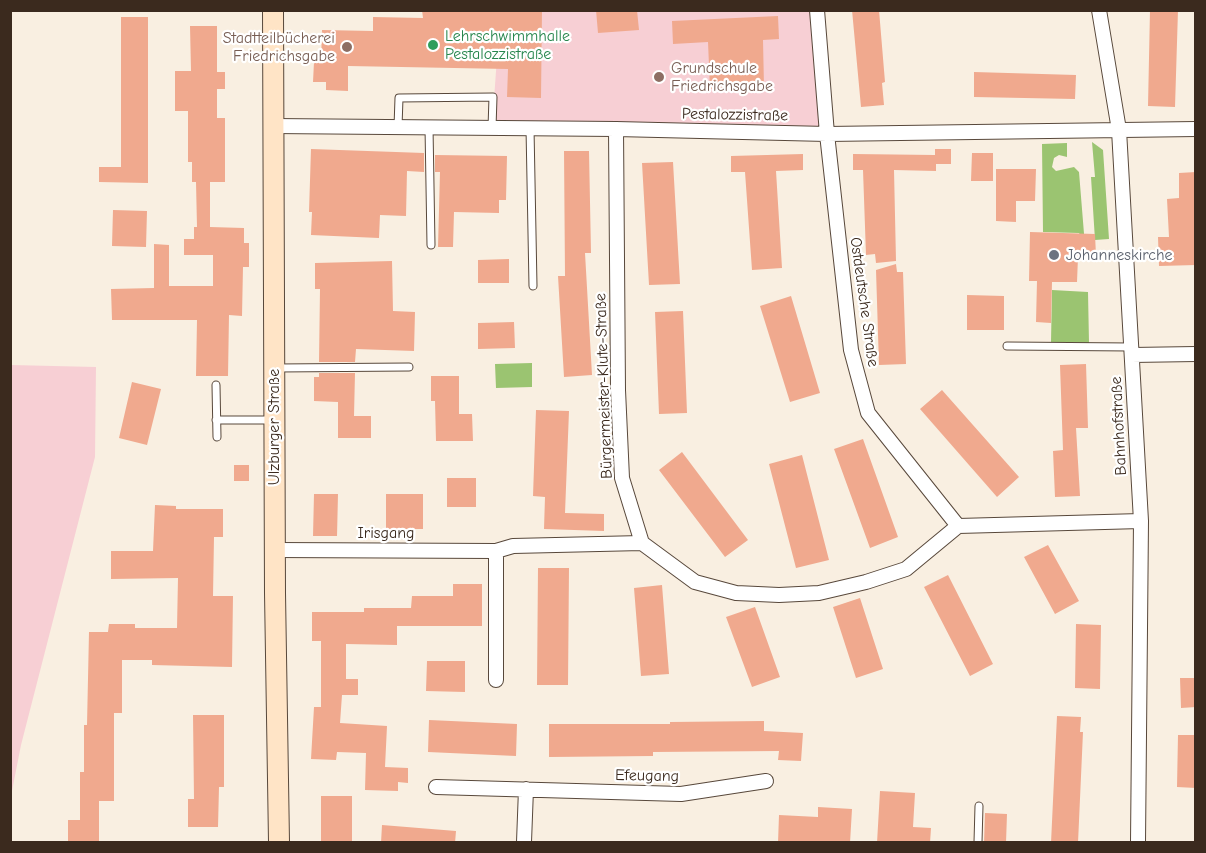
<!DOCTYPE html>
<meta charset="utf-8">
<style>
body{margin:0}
#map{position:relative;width:1206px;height:853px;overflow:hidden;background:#f9efe1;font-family:"Comic Neue",sans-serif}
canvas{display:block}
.frame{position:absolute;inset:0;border:12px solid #3b2a1e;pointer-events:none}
</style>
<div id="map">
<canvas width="1206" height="853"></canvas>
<div class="frame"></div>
</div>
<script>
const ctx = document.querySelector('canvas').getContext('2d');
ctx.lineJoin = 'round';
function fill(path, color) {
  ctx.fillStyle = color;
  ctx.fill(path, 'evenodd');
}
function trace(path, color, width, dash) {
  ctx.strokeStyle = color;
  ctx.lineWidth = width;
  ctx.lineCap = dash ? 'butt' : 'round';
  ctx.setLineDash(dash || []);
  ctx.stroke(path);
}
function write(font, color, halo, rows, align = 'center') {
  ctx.font = font + ' "Comic Neue",sans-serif';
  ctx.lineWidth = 4.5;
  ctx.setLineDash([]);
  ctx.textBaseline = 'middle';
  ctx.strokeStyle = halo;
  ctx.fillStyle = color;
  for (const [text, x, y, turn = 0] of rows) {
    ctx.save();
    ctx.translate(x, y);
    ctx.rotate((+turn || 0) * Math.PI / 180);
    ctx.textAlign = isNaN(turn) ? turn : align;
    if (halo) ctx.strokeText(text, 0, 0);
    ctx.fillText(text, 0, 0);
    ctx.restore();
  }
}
fill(new Path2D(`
 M489,11H817L827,134L492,128L497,57Z
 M11,365L96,367L95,457L21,745L11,796Z`), '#f7cfd4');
fill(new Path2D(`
 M1092,142L1103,150L1109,239L1095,240L1091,177H1095Z
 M1067,143V157L1059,155L1054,158L1052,167L1056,171L1074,167L1079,172L1085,246L1079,233L1043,232L1042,144Z
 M1052,290L1088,292L1089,343L1051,342Z
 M532,363V387L496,388L495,364Z`), '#9bc471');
fill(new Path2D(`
 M422,10H542L541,98L507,97L508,69L348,66V91L326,90V82H313L314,62H321L322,30L373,31V17L423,18Z
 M596,10H637L639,30L598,33Z
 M852,10H879L885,82L882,83L884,105L861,107Z
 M1150,10H1178L1175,107L1148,106Z
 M778,16L779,39L763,40L764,87L710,89L708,42L673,44L672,21Z
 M121,17H148V183L99,182V167H121Z
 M190,26H217V72H225V89H217V118H225V182H210V227L244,228V243H249V267H243L242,316L229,315L228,376H196L197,320H112L111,289L154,288V244L169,245V286H213V255H184V239H194V227H197L196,182H192V162H188V111H175V71H191Z
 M974,72L1076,75L1075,99L974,97Z
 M311,149L424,153V172L407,171L406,216L380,215L379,238L311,235L312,212H309Z
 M935,149H951V164H936V171L894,170L896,261L876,263L875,254L866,255L863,170H853V154L935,155Z
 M564,151H589L591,253H585L592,375L564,377L558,276H565Z
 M972,153H993V181H971Z
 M803,154V170L776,171L782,268L752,270L745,172H731V156Z
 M435,155L507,156L506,200H499V213L454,212L453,247H438L440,172H435Z
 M673,162L680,284L649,285L642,163Z
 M996,169H1036L1035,201H1016V222L996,221Z
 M1196,172V265L1159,266L1158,237H1169L1167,199L1179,198V173Z
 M113,210L147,211L146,247L112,246Z
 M1030,232L1095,234L1096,256L1078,257L1077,282H1052L1051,323L1036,322L1037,281H1029Z
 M509,259V283H478V260Z
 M392,261L393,311L415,312L414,351L356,349L355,362H319L320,289H315V263Z
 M896,264L897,272H903L906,364L879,365L876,270Z
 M967,295L1004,296V330H967Z
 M791,296L820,393L790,402L760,306Z
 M683,311L687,413L659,414L655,312Z
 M514,322L515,348L478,349V323Z
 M1086,364L1088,428H1076L1080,496L1055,497L1053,451L1063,450L1060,365Z
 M319,373H355L354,416H371V438H338V402L314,401V377H319Z
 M431,376H459V414H472L473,441H436L435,401H431Z
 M132,382L161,389L147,445L119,438Z
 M942,390L1019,477L997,497L920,409Z
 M536,410L569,411L565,513L604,514V531L544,529L545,497L533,496Z
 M863,439L898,537L870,548L834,449Z
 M682,452L748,540L725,557L659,470Z
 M802,455L829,560L796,568L769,464Z
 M234,465H249V481H234Z
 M447,478H476V507H447Z
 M314,494H338L337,536H313Z
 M386,494H423V529H386Z
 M155,505L176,506V509H223V537H214L213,596H233L232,667L152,665V660H122V713H114V801H99V843H68V820H80V772H84V725H87L89,632H108L109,624H135V628H177L178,578L111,579V551H153Z
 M1048,545L1079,601L1055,614L1024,557Z
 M538,568H569L568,685H537Z
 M948,575L993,664L970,676L924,587Z
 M453,584H482V626H397V645L346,644V679H358V695H342L340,723L387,726L385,767L408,768V783L398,782V791L365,790L366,753L337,752L336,760L311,759L314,707H321V641H312V612H364V608H411L412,596H453Z
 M662,585L669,674L641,676L634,588Z
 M860,598L883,669L856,678L833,607Z
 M755,607L780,677L752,687L726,617Z
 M1076,624L1101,625L1100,689L1075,688Z
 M427,661H465V692L426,691Z
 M1180,678H1196V707L1181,708Z
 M193,715H224V787H219L218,827H188V799H194Z
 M1057,716L1081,717L1080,732H1083L1078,843H1051Z
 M429,720L517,724L516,756L428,752Z
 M764,721V731L803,733L801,761L778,760L779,751L653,752V756L549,757V724H670V722Z
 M1178,735H1196V788L1177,787Z
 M880,791L915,793L913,827L931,828L930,843H877Z
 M321,796H352V843H321Z
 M818,807L852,809L850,843H778L779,815L818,817Z
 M985,813L1007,814L1006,843H984Z
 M382,825L456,831L455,843H381Z`), '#f0a98e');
const lane = new Path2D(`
 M398,127L399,98L493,97L492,128
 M429,127L431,245
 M530,128L533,286
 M1007,346L1131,347
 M277,368L409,367
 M216,385L217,437
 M216,420H272
 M978,842L979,806`);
const street = new Path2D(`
 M817,10L827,134L851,350L868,413L958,526L1141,521
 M1099,10L1119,130L1141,521L1138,842
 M273,126L616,129L827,134L1196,129
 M616,129L618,390L622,478L642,543L695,582L736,593L779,595L819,593L866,582L906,569L958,526
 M1132,355L1196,354
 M275,550L496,551L513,546L642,543
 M496,551V680
 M436,787L681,794L766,781
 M524,842L526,789`);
const secondary = new Path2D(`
 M273,10L275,593L279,842`);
trace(lane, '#58483b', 9);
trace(street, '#58483b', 16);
trace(secondary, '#58483b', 22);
trace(lane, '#fff', 7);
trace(street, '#fff', 14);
trace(secondary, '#ffe4c6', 20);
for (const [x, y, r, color] of [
 [433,45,6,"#2e9e5b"],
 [347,47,6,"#8d6e63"],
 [659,77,6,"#8d6e63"],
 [1054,255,6,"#6b7280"]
]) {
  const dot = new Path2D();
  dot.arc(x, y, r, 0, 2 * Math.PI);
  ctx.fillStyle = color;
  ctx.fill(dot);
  trace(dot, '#fff', 2);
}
write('16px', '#27864d', '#fff', [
 ["Lehrschwimmhalle",445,36],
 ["Pestalozzistraße",445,54]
], 'left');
write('16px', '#785e54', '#fff', [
 ["Stadtteilbücherei",335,38],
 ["Friedrichsgabe",335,56],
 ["Grundschule",671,68,"left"],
 ["Friedrichsgabe",671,86,"left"]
], 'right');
write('16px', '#3b2a1e', '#fff', [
 ["Pestalozzistraße",735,115,1],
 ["Ostdeutsche Straße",864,302,82],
 ["Bürgermeister-Klute-Straße",604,386,-92],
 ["Bahnhofstraße",1119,426,-93],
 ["Ulzburger Straße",274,427,-90],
 ["Irisgang",386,533],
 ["Efeugang",647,776,1]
]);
write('16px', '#5b616d', '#fff', [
 ["Johanneskirche",1066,255]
], 'left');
</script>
